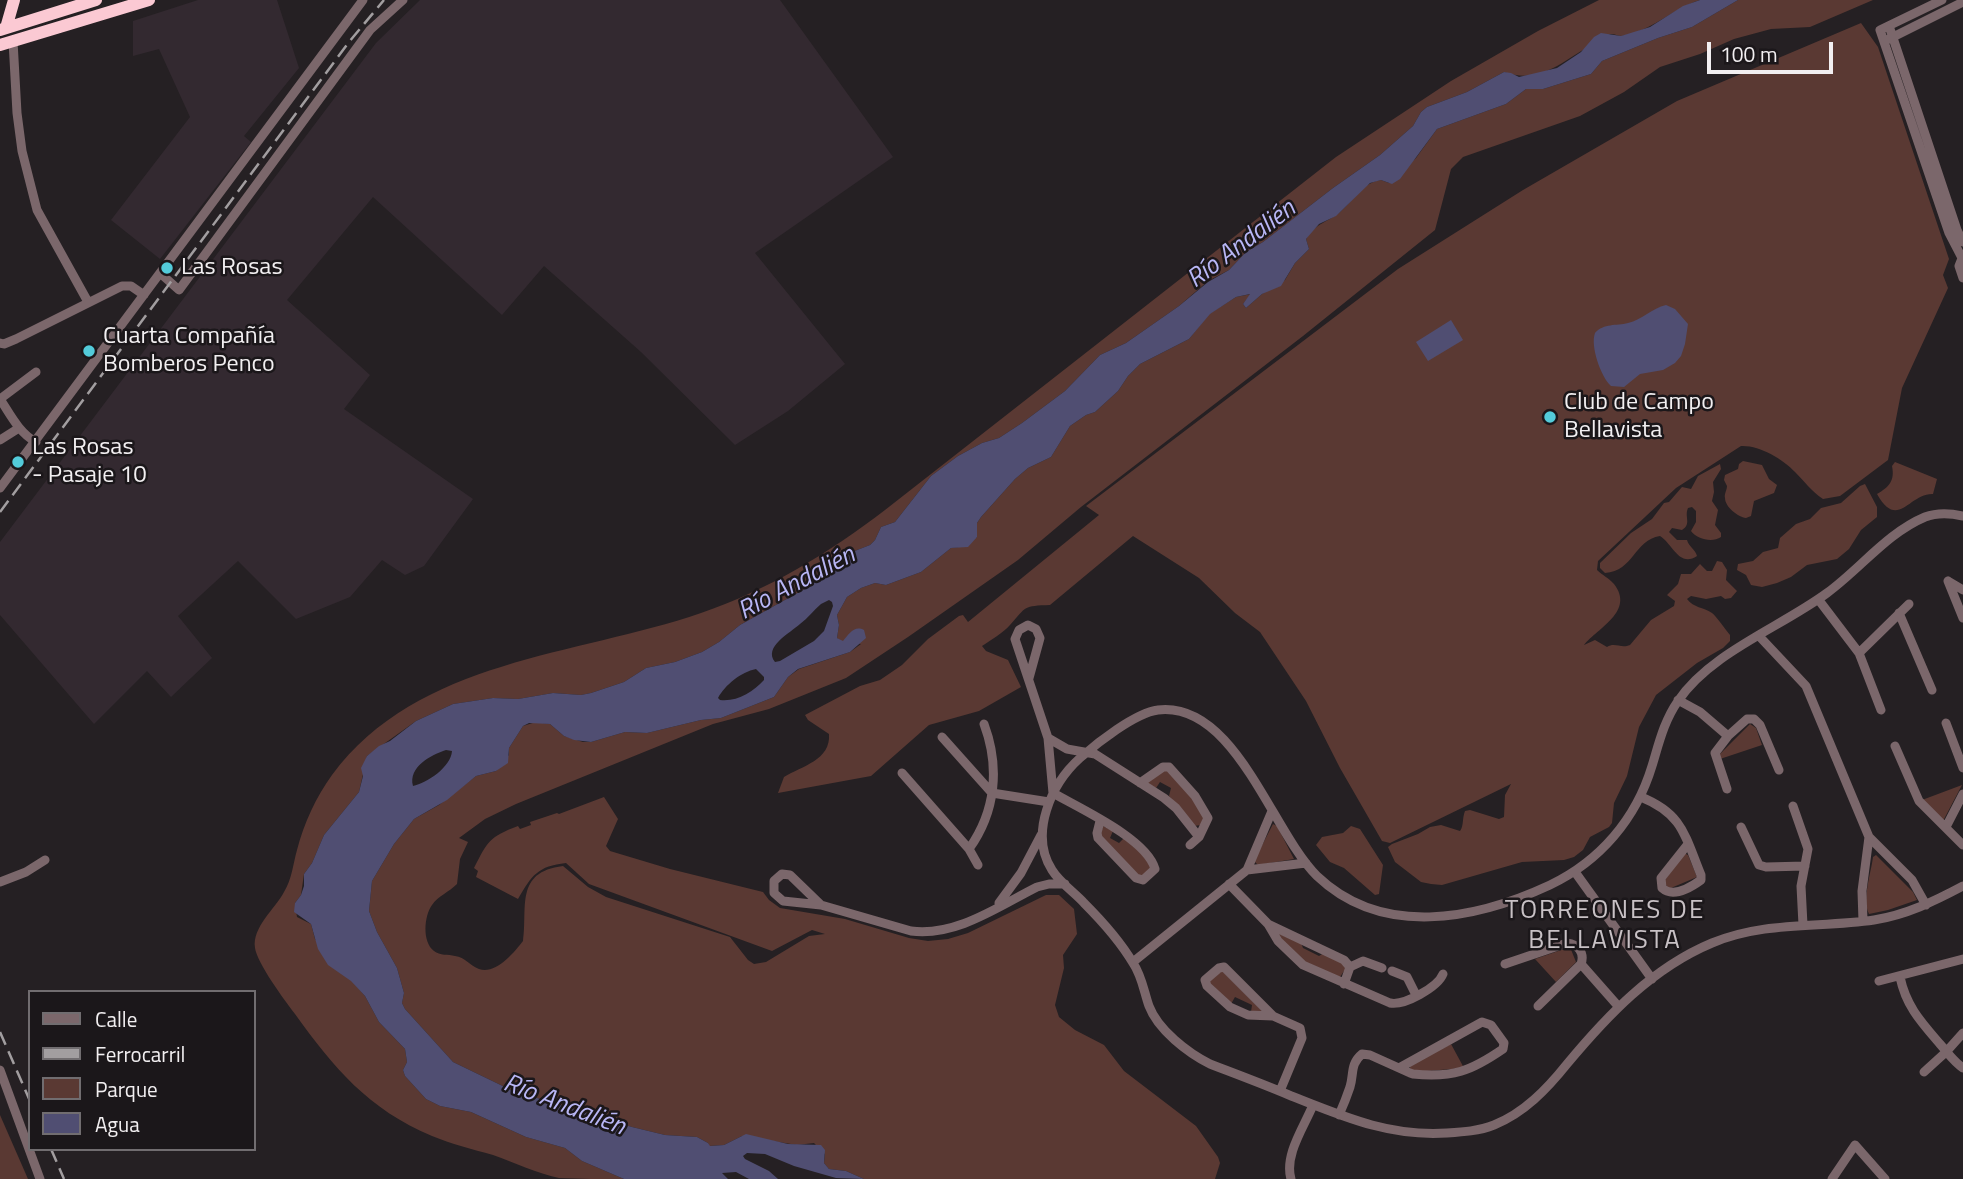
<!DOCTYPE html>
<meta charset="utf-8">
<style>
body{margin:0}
#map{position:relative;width:1963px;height:1179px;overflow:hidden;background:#252023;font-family:"Titillium Web",sans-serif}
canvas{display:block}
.legend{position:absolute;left:28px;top:990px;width:228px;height:161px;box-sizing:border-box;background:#1b171a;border:2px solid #716d70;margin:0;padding:9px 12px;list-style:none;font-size:21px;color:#f2eff1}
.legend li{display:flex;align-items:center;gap:14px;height:35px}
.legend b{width:35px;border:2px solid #716d70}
.scale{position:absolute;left:1707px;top:42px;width:126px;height:32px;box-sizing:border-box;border:4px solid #f2eff1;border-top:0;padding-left:9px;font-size:21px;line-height:24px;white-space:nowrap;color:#f2eff1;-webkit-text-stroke:5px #1b171a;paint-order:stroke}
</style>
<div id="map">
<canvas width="1963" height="1179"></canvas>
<ul class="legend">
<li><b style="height:9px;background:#7b676b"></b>Calle</li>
<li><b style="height:9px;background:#a29ea0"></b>Ferrocarril</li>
<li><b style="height:19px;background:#5a3933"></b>Parque</li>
<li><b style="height:19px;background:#504e72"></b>Agua</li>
</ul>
<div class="scale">100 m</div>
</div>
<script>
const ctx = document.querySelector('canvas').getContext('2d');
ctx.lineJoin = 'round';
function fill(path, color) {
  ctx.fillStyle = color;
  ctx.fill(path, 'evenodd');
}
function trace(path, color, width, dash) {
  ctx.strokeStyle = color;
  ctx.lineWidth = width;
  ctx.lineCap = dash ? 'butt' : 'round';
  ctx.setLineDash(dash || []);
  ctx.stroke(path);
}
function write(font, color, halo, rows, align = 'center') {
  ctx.font = font + ' "Titillium Web",sans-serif';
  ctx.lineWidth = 5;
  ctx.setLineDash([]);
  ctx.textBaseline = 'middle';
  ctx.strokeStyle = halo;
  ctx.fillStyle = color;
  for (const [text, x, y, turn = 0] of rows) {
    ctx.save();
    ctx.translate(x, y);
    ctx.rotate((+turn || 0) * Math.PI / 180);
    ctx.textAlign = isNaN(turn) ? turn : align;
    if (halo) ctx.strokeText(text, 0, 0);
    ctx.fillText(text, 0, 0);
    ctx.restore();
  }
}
fill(new Path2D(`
 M198,0H277L299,68L244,136L251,142L160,259L111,220L190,117L159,49L133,56V21Z
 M420,0H780L893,157L755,253L845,364L788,411L735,445L641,352L544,266L502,315L373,197L287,300L370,375L344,409L473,499L424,566L405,575L382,560L350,597L296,619L238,561L178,616L212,658L171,697L147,671L94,724L0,615V542L376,43Z`), '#332930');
fill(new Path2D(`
 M1599,0H1700C1672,9 1652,31 1622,36C1618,36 1615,34 1611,34C1608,34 1600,40 1597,42C1566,57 1543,86 1504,72L1467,92L1427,107L1421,112L1413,126L1380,155L1333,188L1263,242L1246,252L1229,270L1208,281L1179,306L1126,343L1100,355L1065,391L1022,423L999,438L982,443L958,456L931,476L895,522L881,527L875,540L870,545L852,552L810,586L740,625L719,642L702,652L675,662L646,668L624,682L591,693L581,695L553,693L518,699L493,698L453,704L416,721L367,756L359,792L324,835L312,863L304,874L301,895L295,903L297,917L311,924L315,939L365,996L379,1022L405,1049L407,1062L403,1070L405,1076L426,1099L440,1106L471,1112L526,1137L565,1148L582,1161L624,1179C604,1179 579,1179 559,1178C537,1173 515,1163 493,1155C472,1149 451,1144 432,1136C368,1109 334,1068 295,1014C285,1001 257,963 255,948C252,927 275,909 284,892C292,879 293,864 297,850C304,823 316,797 332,775C418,659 576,656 701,613C768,590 829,553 885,510L1336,157L1451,81L1538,31Z
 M1738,0H1873L1810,27L1771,29L1734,39L1700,54L1660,67L1624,92L1580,116L1463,157L1451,169L1435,230L1303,336L1081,507L1018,560L908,637L846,678L769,709L713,724L516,804L485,819L459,838L468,842L460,859L457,884C449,892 438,896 432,905C424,916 422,942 434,951C440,956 448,954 455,956C465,957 470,966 479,969C495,975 514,953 523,941C528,908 514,872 563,866L588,887L606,897L730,937L748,960L754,964L766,962L809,936L825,934L812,930L772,951L589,884L566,863C538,866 532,875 518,899L476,877L478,871L474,868C488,841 489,837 518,826L520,829L531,825L530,822L557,813L559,814L604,797L618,819L606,846L610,851L670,869L763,892L769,900L780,908L845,919L909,938L928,941L948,939L968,933L1046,895H1059L1074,909L1077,934L1063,955L1064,968L1055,1005L1059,1017L1075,1030L1104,1045L1124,1071L1196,1126L1218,1157L1220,1163L1215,1179H864L846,1171L829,1169L824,1163L825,1154L814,1143L797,1145L742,1136L724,1145L709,1146L708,1143L697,1137L665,1135L632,1127L511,1090L453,1062L405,1009L402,1003L404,993L397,968L377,932L369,911L372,881L394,844L414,819L439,805L476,776L496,771L509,755V748L523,726L536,722L550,724L564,736L583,742H591L625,732L647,733L701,720L721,718L774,697L788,677L799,669L850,652L861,644L841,641L837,638L839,625L837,615L847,597L861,588L875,583L886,585L921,572L951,548L959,547L977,537V523L981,517L1015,479L1028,468L1051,457L1070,426L1086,415L1095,412L1118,391L1128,376L1140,364L1189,339L1209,314L1236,297L1251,294L1243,304L1246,308L1262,294L1285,280L1295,263L1309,249L1306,239C1315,223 1329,222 1341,211C1354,200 1363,182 1381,180L1389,183L1416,158L1437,129L1506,104L1526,89H1543L1591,74L1602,61L1658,38L1692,27Z
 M1861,23L1878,47L1949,259L1943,275L1948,288L1902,388L1888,460L1840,496L1823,499C1811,491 1805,482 1795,472C1783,459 1759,445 1741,446L1676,488L1598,561L1597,570C1602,575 1609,578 1614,584C1635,611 1598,628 1584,645L1595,640L1607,647C1615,642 1621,649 1630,645L1651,620L1674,606L1675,601L1667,595L1678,584L1681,574H1691L1700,564L1707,571H1712L1717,561L1722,562L1727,570L1726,580L1737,591L1731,598L1725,599L1721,596L1706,599L1691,596L1687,599C1694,608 1703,607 1712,613C1716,616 1726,630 1730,635V641L1723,648L1697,663L1656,695L1639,727L1627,776L1614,803L1612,823L1609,827L1590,837L1583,850L1574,857L1564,860L1522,862L1442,885L1431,884L1421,882L1395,862L1388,847L1392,844L1418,834L1430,827L1441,825L1460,831C1464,826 1462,818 1465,811L1470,810L1499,819L1504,817L1505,795L1511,784L1390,843L1382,841L1340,768L1306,701L1260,632L1235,613L1199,578L1133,536L1050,605C1023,606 1027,606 1010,625C1003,633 991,640 982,646L986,651L1008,660L1021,687L979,711L929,725L871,776L778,793L784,777C802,766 831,760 829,734L808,720L805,715L860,686L880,680L902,665L928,639L959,616L963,615L968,622L1099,515L1086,506L1398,269L1523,190L1677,101Z
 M1743,461L1762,465L1769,479L1777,485L1774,493L1754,501L1751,516L1746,518C1738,517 1725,507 1725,498C1724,494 1727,490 1727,486L1724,480L1725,475L1738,469L1739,464Z
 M1895,462L1937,479L1933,494C1909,493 1898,531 1877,494C1889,487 1895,481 1892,466Z
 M1720,464L1721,469L1713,482L1714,492L1712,501L1718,510L1715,525L1721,533V537C1712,543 1697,539 1691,531L1696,522V511L1692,507L1688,508C1684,517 1692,524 1682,530L1672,528L1669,532L1677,540H1687C1689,547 1695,549 1697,556C1679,568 1672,543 1660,536C1634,540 1634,571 1605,573L1600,568V563L1631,533L1652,519L1664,503L1669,502L1682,487L1691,489L1698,476Z
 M1865,484L1877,507V517L1861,530L1849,549L1837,559L1807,565L1791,577L1777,583L1762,587L1751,585L1746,575L1737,570L1738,564L1753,561L1763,552L1778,548L1780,538L1796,524L1810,519L1821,508L1841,503L1860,486Z
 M1750,724L1756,728L1762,745L1720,759L1719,755Z
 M1165,770H1170L1205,815L1201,825L1194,826L1169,796L1171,788L1160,782L1156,788L1148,784V781Z
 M1962,785L1943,821L1922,800Z
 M1273,824L1277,826L1294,859L1258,865L1254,861Z
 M1103,826L1113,831L1110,838L1119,843L1124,838L1135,844L1152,868L1141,878L1100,836Z
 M1351,826L1360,829L1383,865L1379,894L1375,895L1344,868L1330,862L1316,845L1322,837L1343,833Z
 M1684,853L1688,855L1697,877L1671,888L1667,887L1664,881Z
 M1876,855L1913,892L1917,900L1888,910L1869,914C1862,899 1871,873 1873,857Z
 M1277,933L1301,943L1303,948L1319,956L1324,953L1344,963L1346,968L1340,977L1305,964L1276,935Z
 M1570,947L1576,962L1556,982L1535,959Z
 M1221,970L1262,1011L1251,1012L1252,1005L1235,997L1231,1004L1207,981Z
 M1451,1044L1464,1068L1415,1072L1410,1069V1064Z
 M0,1115L28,1179H0Z`), '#5a3933');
fill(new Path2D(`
 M1700,0H1738L1692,27L1658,38L1602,61L1591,74L1543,89H1526L1506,104L1437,129L1400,179L1392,184L1381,180L1370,183L1336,216L1319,224L1306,239L1309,249L1295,263L1281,286L1262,294L1246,308L1243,304L1250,294L1236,297L1210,314L1189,339L1140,364L1128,376L1118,391L1095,412L1086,415L1070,426L1051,457L1028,468L1015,479L981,517L977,523V537L968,547L951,548L921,572L886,585L875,583L861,588L847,597L837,615L839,625L837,638L843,641C849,634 854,625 864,630L866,638L850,652L798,669L788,677L774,697L721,718L701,720L647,733L625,732L591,742L574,740L564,736L550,724L529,723L523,726L509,748L508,763L496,771L476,776L447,800L414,819L394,844L372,881L369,911L377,932L397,968L404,993L402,1003L405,1009L453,1062L511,1090L632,1127L665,1135L697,1137L708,1143L710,1146L724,1145L746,1134L788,1144L821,1145L825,1150L824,1163L829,1169L846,1171L864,1179L836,1178L794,1166L765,1154L747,1153L743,1156L745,1159L769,1171L778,1179H749L736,1172L722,1173L728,1179H624L582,1161L565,1148L526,1137L471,1112L440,1106L426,1099L405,1076L403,1070L407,1062L405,1049L379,1022L365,996L351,981L328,965L318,949L311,924L294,912L295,903L301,895L304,886V874L312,863L324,835L359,792L363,776L361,768L367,756L379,746L390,741L416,721L453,704L493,698L518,699L553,693L581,695L591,693L624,682L646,668L675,662L702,652L719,642L740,625L810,586L852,552L870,545L875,540L881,527L895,522L931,476L958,456L982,443L999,438L1022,423L1065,391L1100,355L1126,343L1179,306L1208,282L1229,270L1246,252L1263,242L1333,188L1380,155L1413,126L1421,112L1427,107L1467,92L1504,72L1511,73L1519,77L1557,68L1581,52L1594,37L1601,33L1621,36L1650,27L1683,6ZM829,600L832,602L833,606L824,631L814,641L780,661L775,662C763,647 790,633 800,624C808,618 814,610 821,604ZM756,669L764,677V680C753,692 737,702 720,700L718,698C725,685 741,672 756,669ZM446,750L452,751C451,767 427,783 413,786C408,767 431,755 446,750Z
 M1666,305L1675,309L1688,324L1685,344L1681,356L1675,363L1663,370L1640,374L1624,387L1611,386C1601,377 1590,346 1595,333C1604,323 1616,326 1628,323C1642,320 1652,308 1666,305Z
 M1451,320L1463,340L1428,361L1416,342Z`), '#504e72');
trace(new Path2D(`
 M1942,0L1880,30L1949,233L1962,258
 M1889,26L1957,230L1963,242
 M1889,39L1963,2
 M13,41L17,113L22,151L37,210L88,302
 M1963,256L1959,266L1963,278
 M160,273L179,290L370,30L403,0
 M0,343L4,344L16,339L122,286H131L144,295
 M0,399C10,414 19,433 36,442
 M0,399L36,372
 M0,440L19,428
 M0,488L363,0
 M1963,516C1950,513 1938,512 1925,517C1887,533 1860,569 1827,593C1781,627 1710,653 1678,701C1664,721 1659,743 1652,766C1636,819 1600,861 1550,885C1475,920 1382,938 1317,876C1272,832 1235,701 1158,710C1135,713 1097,743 1080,758C1051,784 1029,834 1052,870C1060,883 1074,892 1084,903C1102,921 1120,941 1133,963C1142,976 1144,992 1149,1006C1158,1030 1188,1053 1210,1064C1236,1074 1263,1084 1289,1095C1342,1116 1389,1137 1447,1133C1463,1132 1479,1131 1494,1125C1524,1113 1547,1089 1567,1064C1607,1016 1652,968 1712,943C1764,921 1819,928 1874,920C1906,915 1935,901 1963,886
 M1948,581L1963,618
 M1948,581L1963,590
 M1818,599L1859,653L1881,710
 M1899,613L1932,690
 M1759,636L1806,686L1869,837L1912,880L1926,905
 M1859,653L1909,604
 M1029,678L1040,638L1036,629L1028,625L1019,630L1015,639L1048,738L1053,793C1081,809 1147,839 1155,869L1143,880L1136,878L1098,838L1097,833L1100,821
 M1678,700L1700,712L1728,736
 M1946,723L1963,768
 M942,737L992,793L1049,802
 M1048,738L1067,749L1095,754L1164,798L1176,808L1199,837
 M1895,746L1919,801L1963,845
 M902,773L969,849L978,865
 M1140,783L1163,767H1169L1195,796L1208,818L1199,837L1190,845
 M1727,789L1715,753L1728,736L1747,719H1754L1760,725L1779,770
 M1641,797C1683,814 1685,836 1701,875V880C1690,888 1673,898 1662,888L1661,878L1688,844
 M1793,806L1808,849L1801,886L1803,925
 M1741,827L1759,865L1766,867L1805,866
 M1946,827L1963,794
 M969,849C996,811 1000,767 984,724
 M1247,870L1306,863
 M1575,872L1652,979
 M0,882L26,872L45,860
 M1229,884L1268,924L1278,941L1303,965L1390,1003C1404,1006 1438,987 1443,974
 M999,903L1021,873L1041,835
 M821,905L790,875L782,874L774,881V893L783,901L821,905L911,931C956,937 999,906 1037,887L1049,884H1065
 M1863,921L1862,891L1869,837
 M1268,924L1344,960L1350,967
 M1133,962L1247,870L1272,811
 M1505,964L1567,943C1578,944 1585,953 1581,964L1538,1006
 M1581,964L1618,1006
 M1392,971L1407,977L1416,995
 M1900,977C1906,1006 1921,1022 1940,1044C1948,1053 1953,1061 1963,1068
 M1879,981L1963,959
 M1344,984L1350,967L1363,961L1382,968
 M1273,1016L1224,967L1219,968L1205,980L1207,986L1230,1007L1248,1015L1273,1016L1300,1028L1302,1038L1280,1091
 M0,1070L40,1179
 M1924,1072L1946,1052L1963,1033
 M1339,1115C1343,1106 1347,1096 1350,1087C1354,1074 1350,1064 1362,1054L1370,1055L1410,1073L1413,1074C1453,1078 1471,1071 1503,1049L1504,1043L1491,1025L1482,1022L1399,1068
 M1291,1179C1284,1155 1304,1127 1313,1105
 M1832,1179L1855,1145L1885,1179`), '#7b676b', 9);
trace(new Path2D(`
 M6,28L14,0
 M0,30L96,0
 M0,45L149,0`), '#fbc9d3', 12);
trace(new Path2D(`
 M0,512L349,42L384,0
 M0,1032L30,1101
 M51,1149L64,1179`), '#a29ea0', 2.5, [14, 7]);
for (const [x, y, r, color] of [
 [167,268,7,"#53cbda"],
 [89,351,7,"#53cbda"],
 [1550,417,7,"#53cbda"],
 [18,462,7,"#53cbda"]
]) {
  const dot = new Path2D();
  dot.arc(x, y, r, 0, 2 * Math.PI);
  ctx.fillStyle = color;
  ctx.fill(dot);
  trace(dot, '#1b171a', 2.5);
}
write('24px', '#f2eff1', '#1b171a', [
 ["Las Rosas",181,268],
 ["Cuarta Compañía",103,337],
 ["Bomberos Penco",103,365],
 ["Club de Campo",1564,403],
 ["Bellavista",1564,431],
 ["Las Rosas",32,448],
 ["- Pasaje 10",32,476]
], 'left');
write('italic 26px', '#b8b6f5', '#1b171a', [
 ["Río Andalién",1242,245,-37],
 ["Río Andalién",797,584,-28],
 ["Río Andalién",564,1106,21]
]);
ctx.letterSpacing = '2px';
write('26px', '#c8c1c5', '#1b171a', [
 ["TORREONES DE",1605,912],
 ["BELLAVISTA",1605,942]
]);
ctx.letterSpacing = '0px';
</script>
